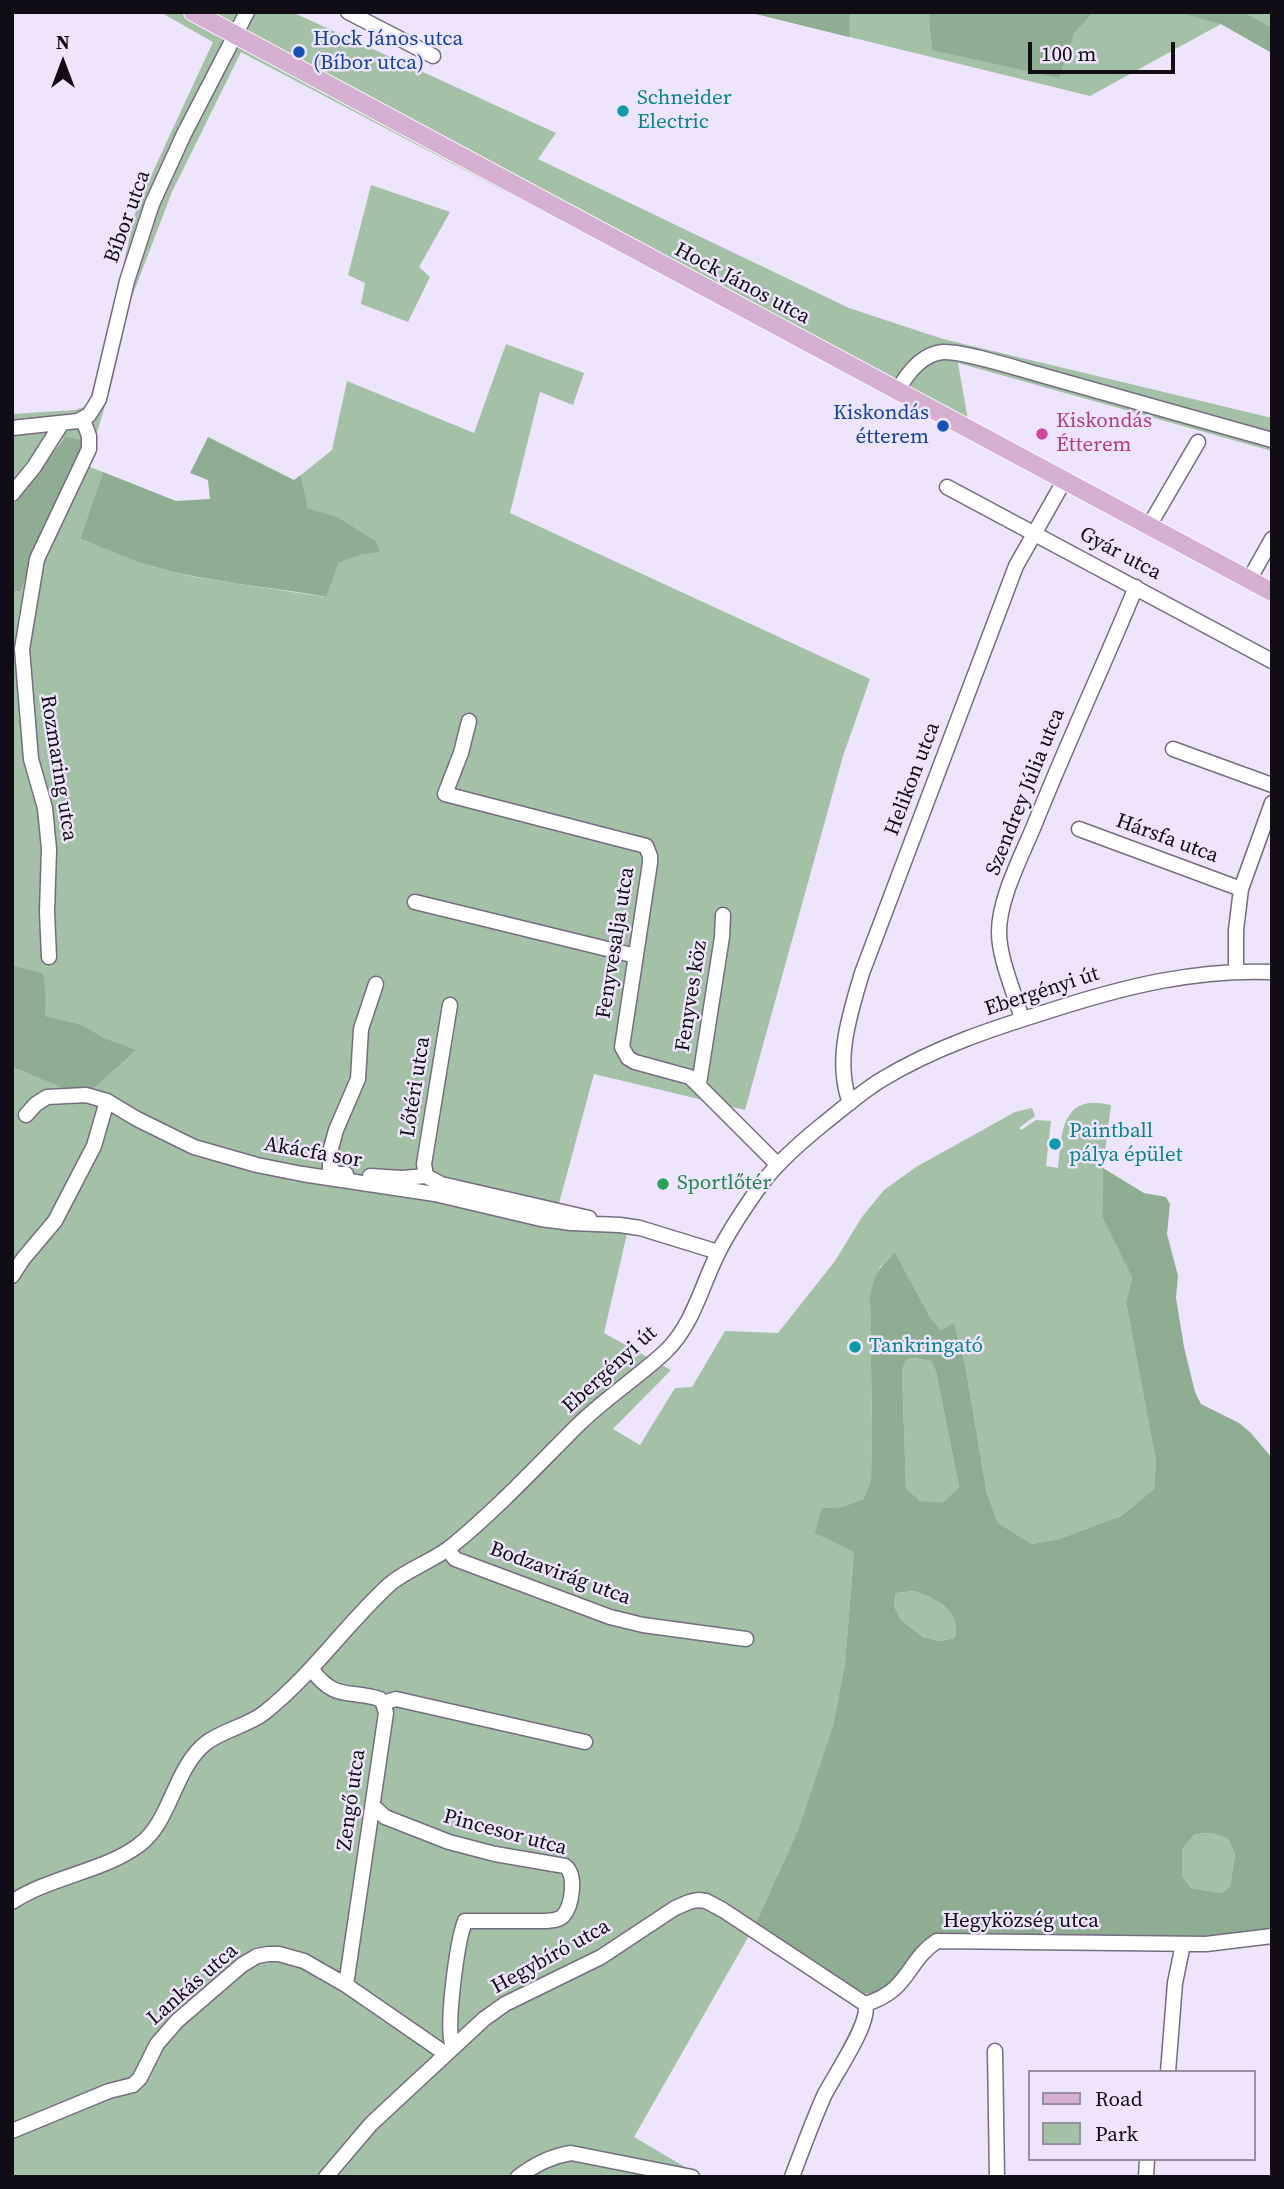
<!DOCTYPE html>
<meta charset="utf-8">
<style>
body{margin:0}
#map{position:relative;width:1284px;height:2189px;overflow:hidden;background:#ede5fb;font-family:"Source Serif 4",serif}
canvas{display:block}
.frame{position:absolute;inset:0;border:14px solid #100d14;pointer-events:none}
.legend{position:absolute;left:1028px;top:2070px;width:228px;height:91px;box-sizing:border-box;background:#ede5fb;border:2px solid #958f9f;margin:0;padding:9px 12px;list-style:none;font-size:21px;color:#100d14}
.legend li{display:flex;align-items:center;gap:14px;height:35px}
.legend b{width:35px;border:2px solid #958f9f}
.north{position:absolute;left:28px;top:28px;width:70px;height:70px;-webkit-text-stroke:5px #ede5fb;paint-order:stroke;rotate:0deg;font-size:19px;font-weight:700;line-height:28px;text-align:center;color:#100d14}
.north::after{content:'';display:block;margin:auto;width:24px;height:32px;background:#100d14;clip-path:polygon(50% 0,100% 100%,50% 72%,0 100%)}
.scale{position:absolute;left:1028px;top:42px;width:147px;height:32px;box-sizing:border-box;border:4px solid #100d14;border-top:0;padding-left:9px;font-size:21px;line-height:24px;white-space:nowrap;color:#100d14;-webkit-text-stroke:5px #ede5fb;paint-order:stroke}
</style>
<div id="map">
<canvas width="1284" height="2189"></canvas>
<div class="frame"></div>
<ul class="legend">
<li><b style="height:9px;background:#d6b0d3"></b>Road</li>
<li><b style="height:19px;background:#a4c0a7"></b>Park</li>
</ul>
<div class="north">N</div>
<div class="scale">100 m</div>
</div>
<script>
const ctx = document.querySelector('canvas').getContext('2d');
ctx.lineJoin = 'round';
function fill(path, color) {
  ctx.fillStyle = color;
  ctx.fill(path, 'evenodd');
}
function trace(path, color, width, dash) {
  ctx.strokeStyle = color;
  ctx.lineWidth = width;
  ctx.lineCap = dash ? 'butt' : 'round';
  ctx.setLineDash(dash || []);
  ctx.stroke(path);
}
function write(font, color, halo, rows, align = 'center') {
  ctx.font = font + ' "Source Serif 4",serif';
  ctx.lineWidth = 5;
  ctx.setLineDash([]);
  ctx.textBaseline = 'middle';
  ctx.strokeStyle = halo;
  ctx.fillStyle = color;
  for (const [text, x, y, turn = 0] of rows) {
    ctx.save();
    ctx.translate(x, y);
    ctx.rotate((+turn || 0) * Math.PI / 180);
    ctx.textAlign = isNaN(turn) ? turn : align;
    if (halo) ctx.strokeText(text, 0, 0);
    ctx.fillText(text, 0, 0);
    ctx.restore();
  }
}
fill(new Path2D(`
 M160,12H292L556,133L538,159L849,308L943,339L1272,418V451L958,363L971,437L241,52L172,192L130,302L111,386L87,466L103,472L80,539L154,567L194,577L325,597L339,563L361,555L379,552L376,541L338,517L308,508L301,475L332,450L347,381L474,433L506,344L584,373L573,405L540,392L510,513L870,679L843,756L745,1110L594,1074L558,1207L629,1225L604,1333L671,1370L613,1429L640,1445L675,1388L692,1387L725,1331L778,1333L835,1261L862,1217L884,1190L916,1167L1015,1112L1032,1108L1035,1116L1019,1128L1021,1130L1036,1120L1051,1121L1046,1166L1058,1168C1061,1146 1059,1107 1089,1103C1096,1102 1104,1104 1111,1105L1103,1168L1102,1217L1132,1278L1126,1302L1156,1462L1154,1489L1121,1516L1059,1539L1032,1544L998,1523L987,1494L965,1364L954,1324L941,1330L930,1317L895,1252L880,1267L870,1300L872,1429L871,1481L863,1499L842,1507L822,1508L854,1552L845,1663L833,1725L798,1830L754,1927L634,2137L702,2177H12V1067L79,1095L97,1086L135,1051L104,1038L83,1025L44,1016L46,997L42,973L12,965V592L21,591L64,437L12,506V414L75,410L84,407L93,394L137,206L213,42Z
 M748,12H1272V53L1221,24L1090,96Z
 M371,185L450,212L419,267L430,277L408,322L361,304L365,283L348,275Z
 M914,1358L931,1361L936,1372L959,1487L945,1502L920,1501L906,1488L902,1369L906,1360Z
 M914,1591C937,1599 961,1610 955,1638L939,1641L923,1637L901,1620L894,1606L896,1593Z
 M1212,1833L1228,1839L1235,1855L1230,1886L1222,1893L1191,1888L1182,1876V1849L1195,1834Z`), '#a4c0a7');
fill(new Path2D(`
 M748,12H850L849,37Z
 M929,12H1093L1074,33L1059,78L932,50Z
 M1177,12H1242L1272,28V53L1221,24Z
 M65,437L82,440L87,444L34,551L21,591L12,592V506Z
 M208,437L294,480L301,475L308,508L338,517L376,541L380,552L361,555L339,563L326,597C269,586 210,583 155,567C130,560 105,548 80,539L103,472L176,501L210,499L208,480L190,473Z
 M12,965L43,973L46,997L45,1016L83,1025L104,1038L136,1050L97,1086L79,1095L12,1067Z
 M1103,1168L1144,1193L1166,1197L1170,1204L1167,1234L1178,1276L1176,1298L1184,1347L1195,1392L1201,1404L1239,1423L1251,1433L1272,1458V1930L1195,1940L935,1937C914,1960 889,2001 854,1993L754,1927L798,1830L833,1725L845,1663L854,1552L815,1533L822,1508L842,1507L863,1499L871,1481L872,1428L870,1300C873,1276 878,1269 895,1252L930,1317L941,1330L954,1323L965,1364L987,1494L998,1523L1032,1544L1059,1539L1121,1516L1154,1489L1156,1462L1126,1302L1132,1278L1102,1217ZM914,1358L931,1361L936,1372L959,1487L944,1502L920,1501L906,1488L902,1369L906,1360ZM914,1591C937,1599 961,1610 955,1638L939,1641L923,1637L901,1620L894,1606L896,1593ZM1212,1833L1228,1839L1235,1855L1230,1886L1222,1893L1191,1888L1182,1876V1849L1195,1834Z`), '#8fad92');
const minor = new Path2D(`
 M348,12L433,56
 M897,392C906,375 921,354 943,352C964,351 1019,369 1041,375C1118,397 1195,419 1272,440
 M12,428L78,421L89,415L99,399L127,281L152,204L184,134L247,12
 M947,487L1272,661
 M12,494L34,467L62,423
 M1149,526L1198,442
 M1249,580L1272,539
 M469,721L461,753L445,794L646,846L650,856V863L622,1047L628,1058L635,1062L690,1077L778,1165
 M1173,749L1272,785
 M1079,829L1241,889
 M415,902L636,956
 M49,957L47,912L49,849L45,808L31,759L22,649L37,559L89,449V436L83,420
 M1236,971V930L1241,889L1272,803
 M1022,1019C1015,994 999,959 999,932C999,899 1021,857 1034,826C1066,746 1103,667 1136,587
 M699,1084L722,937L723,915
 M850,1103C834,1060 850,1014 862,973L1016,566L1064,481
 M26,1115L36,1104L47,1097L86,1095L107,1101L137,1119L194,1147L257,1165L302,1174L435,1194L541,1219L571,1223L620,1225L640,1228L718,1252
 M346,1174H337L330,1169V1152L336,1130L358,1079L361,1029L376,984
 M370,1176L402,1178L426,1176L441,1184L589,1218
 M426,1176L424,1164L450,1005
 M12,1276L23,1259L55,1221L94,1146L107,1101
 M448,1550L455,1559L610,1617L643,1625L746,1639
 M312,1670C336,1701 346,1689 380,1699L383,1703L386,1713L346,1985
 M383,1703L396,1699L585,1742
 M373,1806L385,1817L449,1842L495,1854L565,1866C577,1875 572,1906 563,1916C558,1921 552,1920 546,1921H465C457,1942 445,2029 453,2047
 M12,1902C49,1877 105,1871 139,1845C171,1822 174,1768 206,1743C223,1730 247,1726 264,1713C313,1674 345,1625 390,1584C409,1568 434,1561 453,1545C498,1508 536,1467 577,1426C604,1399 637,1378 665,1352C694,1324 701,1286 719,1251C731,1228 747,1204 763,1182C780,1160 801,1142 822,1125C841,1110 860,1093 881,1080C935,1047 994,1028 1055,1009C1127,986 1196,969 1272,972
 M995,2051L997,2177
 M1168,2072L1175,1983L1183,1944
 M12,2131L109,2091L133,2085L140,2078L157,2044L177,2021L242,1965L257,1956L268,1954H279L304,1961L346,1985L446,2054
 M326,2177L371,2124L484,2019L505,2004L601,1957L675,1908L689,1902L698,1900L706,1901L723,1910L865,2004
 M518,2177C534,2165 551,2156 571,2153L692,2177
 M792,2177C802,2150 812,2123 824,2096C833,2077 872,2022 865,2004C910,1991 906,1961 937,1941L1206,1944L1272,1936
 M1146,2177L1147,2159`);
const major = new Path2D(`
 M193,12L1272,592`);
trace(minor, '#746d80', 17);
trace(major, '#fff', 20);
trace(minor, '#fff', 14);
trace(major, '#d6b0d3', 18);
for (const [x, y, r, color] of [
 [299,52,7,"#1a4fb4"],
 [623,111,7,"#0f9aa8"],
 [943,426,7,"#1a4fb4"],
 [1042,434,7,"#d1479c"],
 [1055,1144,7,"#0f9aa8"],
 [663,1184,7,"#2e9e5b"],
 [855,1347,7,"#0f9aa8"]
]) {
  const dot = new Path2D();
  dot.arc(x, y, r, 0, 2 * Math.PI);
  ctx.fillStyle = color;
  ctx.fill(dot);
  trace(dot, '#ede5fb', 2.5);
}
write('21px', '#164399', '#ede5fb', [
 ["Hock János utca",313,40],
 ["(Bíbor utca)",313,64],
 ["Kiskondás",929,414,"right"],
 ["étterem",929,438,"right"]
], 'left');
write('21px', '#0d838f', '#ede5fb', [
 ["Schneider",637,99],
 ["Electric",637,123],
 ["Paintball",1069,1132],
 ["pálya épület",1069,1156],
 ["Tankringató",869,1347]
], 'left');
write('21px', '#100d14', '#ede5fb', [
 ["Bíbor utca",128,217,-70],
 ["Hock János utca",742,284,28],
 ["Gyár utca",1120,554,28],
 ["Rozmaring utca",58,768,81],
 ["Helikon utca",913,779,-69],
 ["Szendrey Júlia utca",1026,792,-68],
 ["Hársfa utca",1167,839,20],
 ["Fenyvesalja utca",616,943,-81],
 ["Ebergényi út",1042,992,-18],
 ["Fenyves köz",692,996,-81],
 ["Lőtéri utca",416,1087,-81],
 ["Akácfa sor",313,1153,10],
 ["Ebergényi út",610,1370,-42],
 ["Bodzavirág utca",560,1574,20],
 ["Zengő utca",352,1800,-82],
 ["Pincesor utca",505,1833,15],
 ["Hegyközség utca",1021,1922],
 ["Hegybíró utca",551,1957,-29],
 ["Lankás utca",193,1985,-41]
]);
write('21px', '#b23c85', '#ede5fb', [
 ["Kiskondás",1056,422],
 ["Étterem",1056,446]
], 'left');
write('21px', '#27864d', '#ede5fb', [
 ["Sportlőtér",677,1184]
], 'left');
</script>
